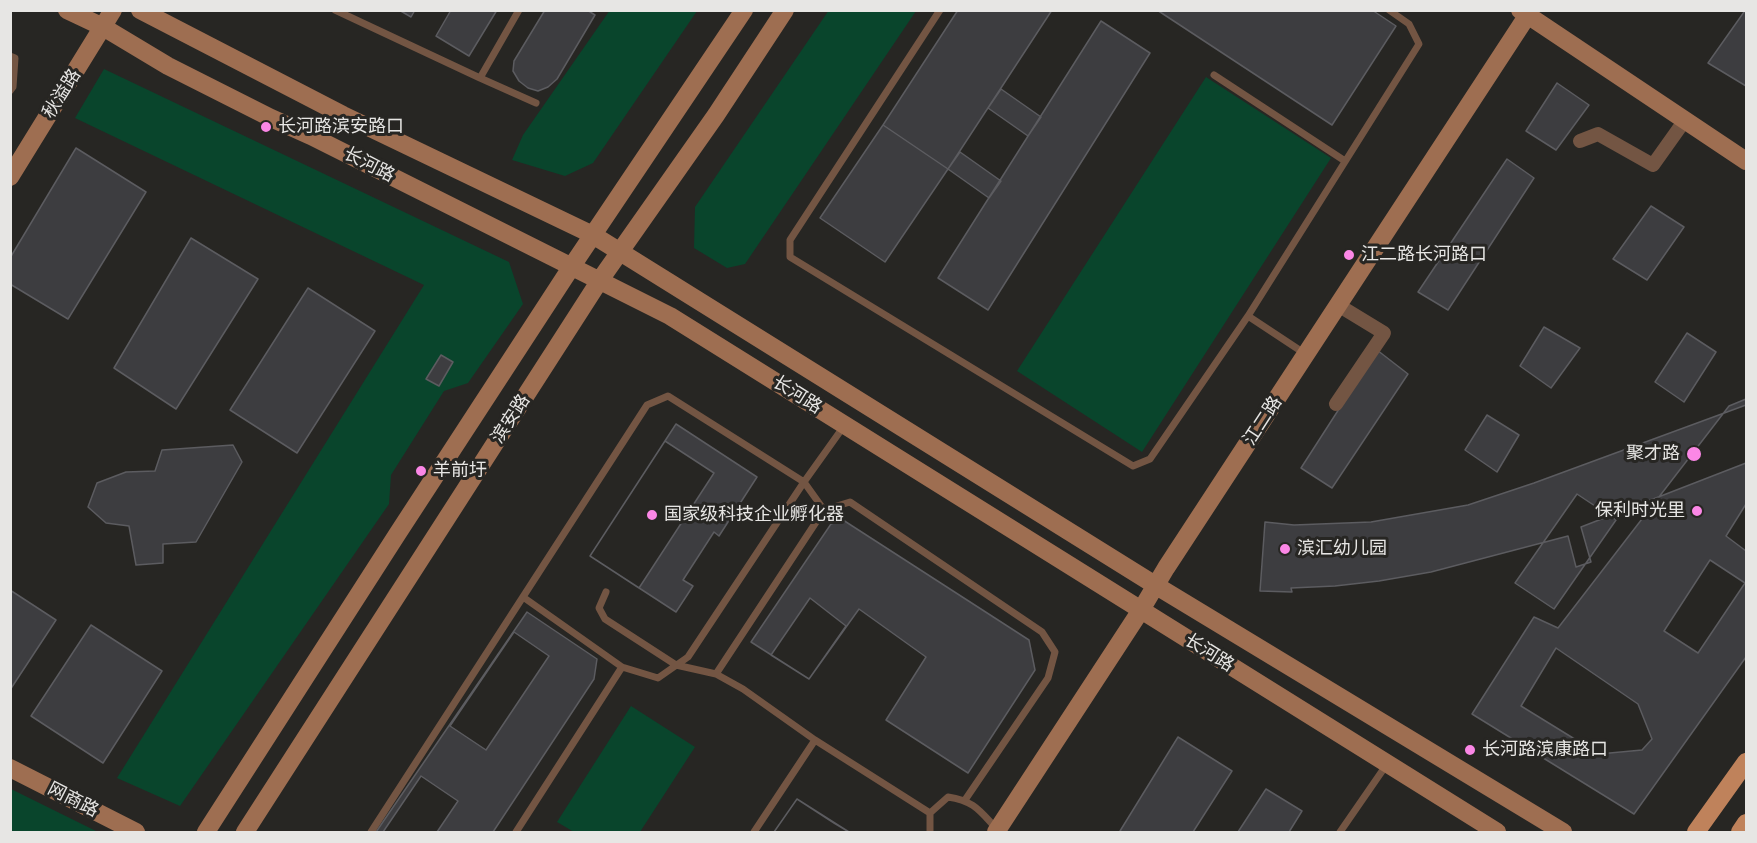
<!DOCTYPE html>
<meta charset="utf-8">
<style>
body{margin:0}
#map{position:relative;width:1757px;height:843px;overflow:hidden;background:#272623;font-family:Lora,serif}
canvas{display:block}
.frame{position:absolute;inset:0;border:12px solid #e7e6e4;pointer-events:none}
</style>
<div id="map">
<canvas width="1757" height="843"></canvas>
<div class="frame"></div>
</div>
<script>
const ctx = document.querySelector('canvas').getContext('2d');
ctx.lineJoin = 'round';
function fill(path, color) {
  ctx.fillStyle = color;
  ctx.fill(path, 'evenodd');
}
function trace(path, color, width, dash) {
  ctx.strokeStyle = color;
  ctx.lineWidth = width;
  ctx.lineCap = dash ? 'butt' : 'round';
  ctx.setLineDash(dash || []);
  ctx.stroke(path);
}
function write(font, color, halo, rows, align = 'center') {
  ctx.font = font + ' Lora,"Noto Sans SC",serif';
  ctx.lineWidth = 6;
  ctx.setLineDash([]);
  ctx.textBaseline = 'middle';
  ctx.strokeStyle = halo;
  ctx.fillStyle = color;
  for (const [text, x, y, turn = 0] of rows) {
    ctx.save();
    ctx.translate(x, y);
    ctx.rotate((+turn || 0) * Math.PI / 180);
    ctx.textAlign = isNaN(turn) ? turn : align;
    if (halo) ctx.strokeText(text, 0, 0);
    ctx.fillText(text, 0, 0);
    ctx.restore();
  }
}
fill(new Path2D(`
 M610,10L697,11L593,163L565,176L512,160L523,135Z
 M829,10L916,11L745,264L727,268L694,248L695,207Z
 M104,69L509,262L523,304L468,383L444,391L391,475L389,504L180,806L117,778L424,285L75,118Z
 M1206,77L1331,158L1142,452L1017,371Z
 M631,706L695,747L640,832H574L557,822Z
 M10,789H11L98,832H11Z`), '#09452c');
const building = new Path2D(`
 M399,10H415L411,17Z
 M451,10H497L469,56L436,36Z
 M545,10H587L595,15L557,79L548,87L538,91L528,88L519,81L513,71L514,61Z
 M958,10H1052L948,169L883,125Z
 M1157,10H1372L1396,26L1332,125Z
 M1742,10H1746V86L1708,63L1744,12Z
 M1101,21L1150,53L988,310L938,278Z
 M1557,83L1589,105L1556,150L1526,131Z
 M1001,89L1041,117L1028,136L988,108Z
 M883,125L948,169L885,262L820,218Z
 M76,148L146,192L68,319L10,284V258Z
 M960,152L1001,181L989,198L948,169Z
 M1507,159L1534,178L1448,310L1418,292Z
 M1651,206L1684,227L1647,280L1613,259Z
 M191,238L258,279L176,409L114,368Z
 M308,288L375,331L297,453L230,410Z
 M1544,327L1580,348L1551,388L1520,366Z
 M1687,333L1716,352L1684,402L1655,382Z
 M1377,350L1408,374L1332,488L1301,468Z
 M441,355L453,362L439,386L426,379Z
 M1746,399V657L1634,814L1472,714L1534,617L1558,628L1729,406Z
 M1746,405V463L1581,527L1591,562L1576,567L1568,536L1431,572L1379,581L1335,586L1291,588L1292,592L1260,591L1265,522L1294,525L1371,522L1468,505L1534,483Z
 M1487,415L1519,435L1497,472L1465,450Z
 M676,424L757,477L719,536L714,532L683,580L693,586L676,612L590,556Z
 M665,441L714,473L639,588L590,556Z
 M233,445L242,462L196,542L163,544V563L136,565L129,526L106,523L88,507L97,483L126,472L155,471L162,450Z
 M1577,494L1616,520L1554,609L1515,583Z
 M1746,504V551L1726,536Z
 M843,520L1029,640L1035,670L968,773L886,720L926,657L859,609L809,679L751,642L831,524Z
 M1710,560L1745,583L1698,653L1664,631Z
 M10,590L56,620L10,690Z
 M810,598L846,626L809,679L771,655Z
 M527,612L597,659L594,679L493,832H376Z
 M91,625L162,671L103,763L31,716Z
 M514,632L549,656L486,750L450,726Z
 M1556,648L1638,704L1652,739L1642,750L1599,754L1521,706Z
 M1178,737L1232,771L1193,832H1122L1120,831Z
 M421,776L458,801L437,832H383Z
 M1266,789L1302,811L1289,832H1238Z
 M797,799L834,823L849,832H774Z
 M797,799L849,832H774Z`);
fill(building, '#3d3d40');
trace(building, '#5c5c60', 1.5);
trace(new Path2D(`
 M335,10L480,78L519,10
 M940,10L790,240V257L1133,466L1150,459L1248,316L1419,44L1409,24L1389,10
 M10,56L15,58L13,87L10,91
 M1214,75L1345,161
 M480,78L536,103
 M1248,316L1304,353
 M606,592L599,608L605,619L676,665L716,674
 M523,597L622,667L658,678L688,657L804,482L844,426
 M930,813L815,740L743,689L716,674L824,510L850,502L1042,632L1055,652L1048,678L965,800
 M371,832L647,405L668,396L804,482L824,510
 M516,832L622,667
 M754,832L815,740
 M930,832V813L948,797C974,801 979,810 996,828
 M1340,832L1387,764`), '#735543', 7);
trace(new Path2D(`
 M1580,141L1598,134L1653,165L1685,120
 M1336,404L1384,333L1338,305`), '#735543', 14);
trace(new Path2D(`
 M67,10L103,27L168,66L271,118L311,136L670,316L1497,832
 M140,10L343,115L593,235L1155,585L1563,832
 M1520,10L1746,161
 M10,177L113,10
 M10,768L136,832
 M206,832L398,533L572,266L744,10
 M245,832L600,280L716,115L785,10
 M996,832L1141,610L1166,568L1531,10`), '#9e6e51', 18);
trace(new Path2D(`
 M1696,832L1746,762
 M1740,832L1746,823`), '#bf825b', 18);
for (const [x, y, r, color] of [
 [266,127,6,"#fb87e6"],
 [1349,255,6,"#fb87e6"],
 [1694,454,8,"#fb87e6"],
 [421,471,6,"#fb87e6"],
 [1697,511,6,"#fb87e6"],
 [652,515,6,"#fb87e6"],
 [1285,549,6,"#fb87e6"],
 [1470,750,6,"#fb87e6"]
]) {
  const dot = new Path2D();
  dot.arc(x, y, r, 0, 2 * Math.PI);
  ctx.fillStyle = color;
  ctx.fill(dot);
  trace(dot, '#272623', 2);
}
write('18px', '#e7e6e4', '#272623', [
 ["秋溢路",62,94,-58],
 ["长河路",369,165,27],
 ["长河路",797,395,32],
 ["滨安路",511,419,-57],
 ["江二路",1263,421,-57],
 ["长河路",1209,653,32],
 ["网商路",73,800,27]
]);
write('18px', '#e7e6e4', '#272623', [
 ["长河路滨安路口",278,127],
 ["江二路长河路口",1361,255],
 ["聚才路",1680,454,"right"],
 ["羊前圩",433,471],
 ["保利时光里",1685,511,"right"],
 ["国家级科技企业孵化器",664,515],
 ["滨汇幼儿园",1297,549],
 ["长河路滨康路口",1482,750]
], 'left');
</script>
